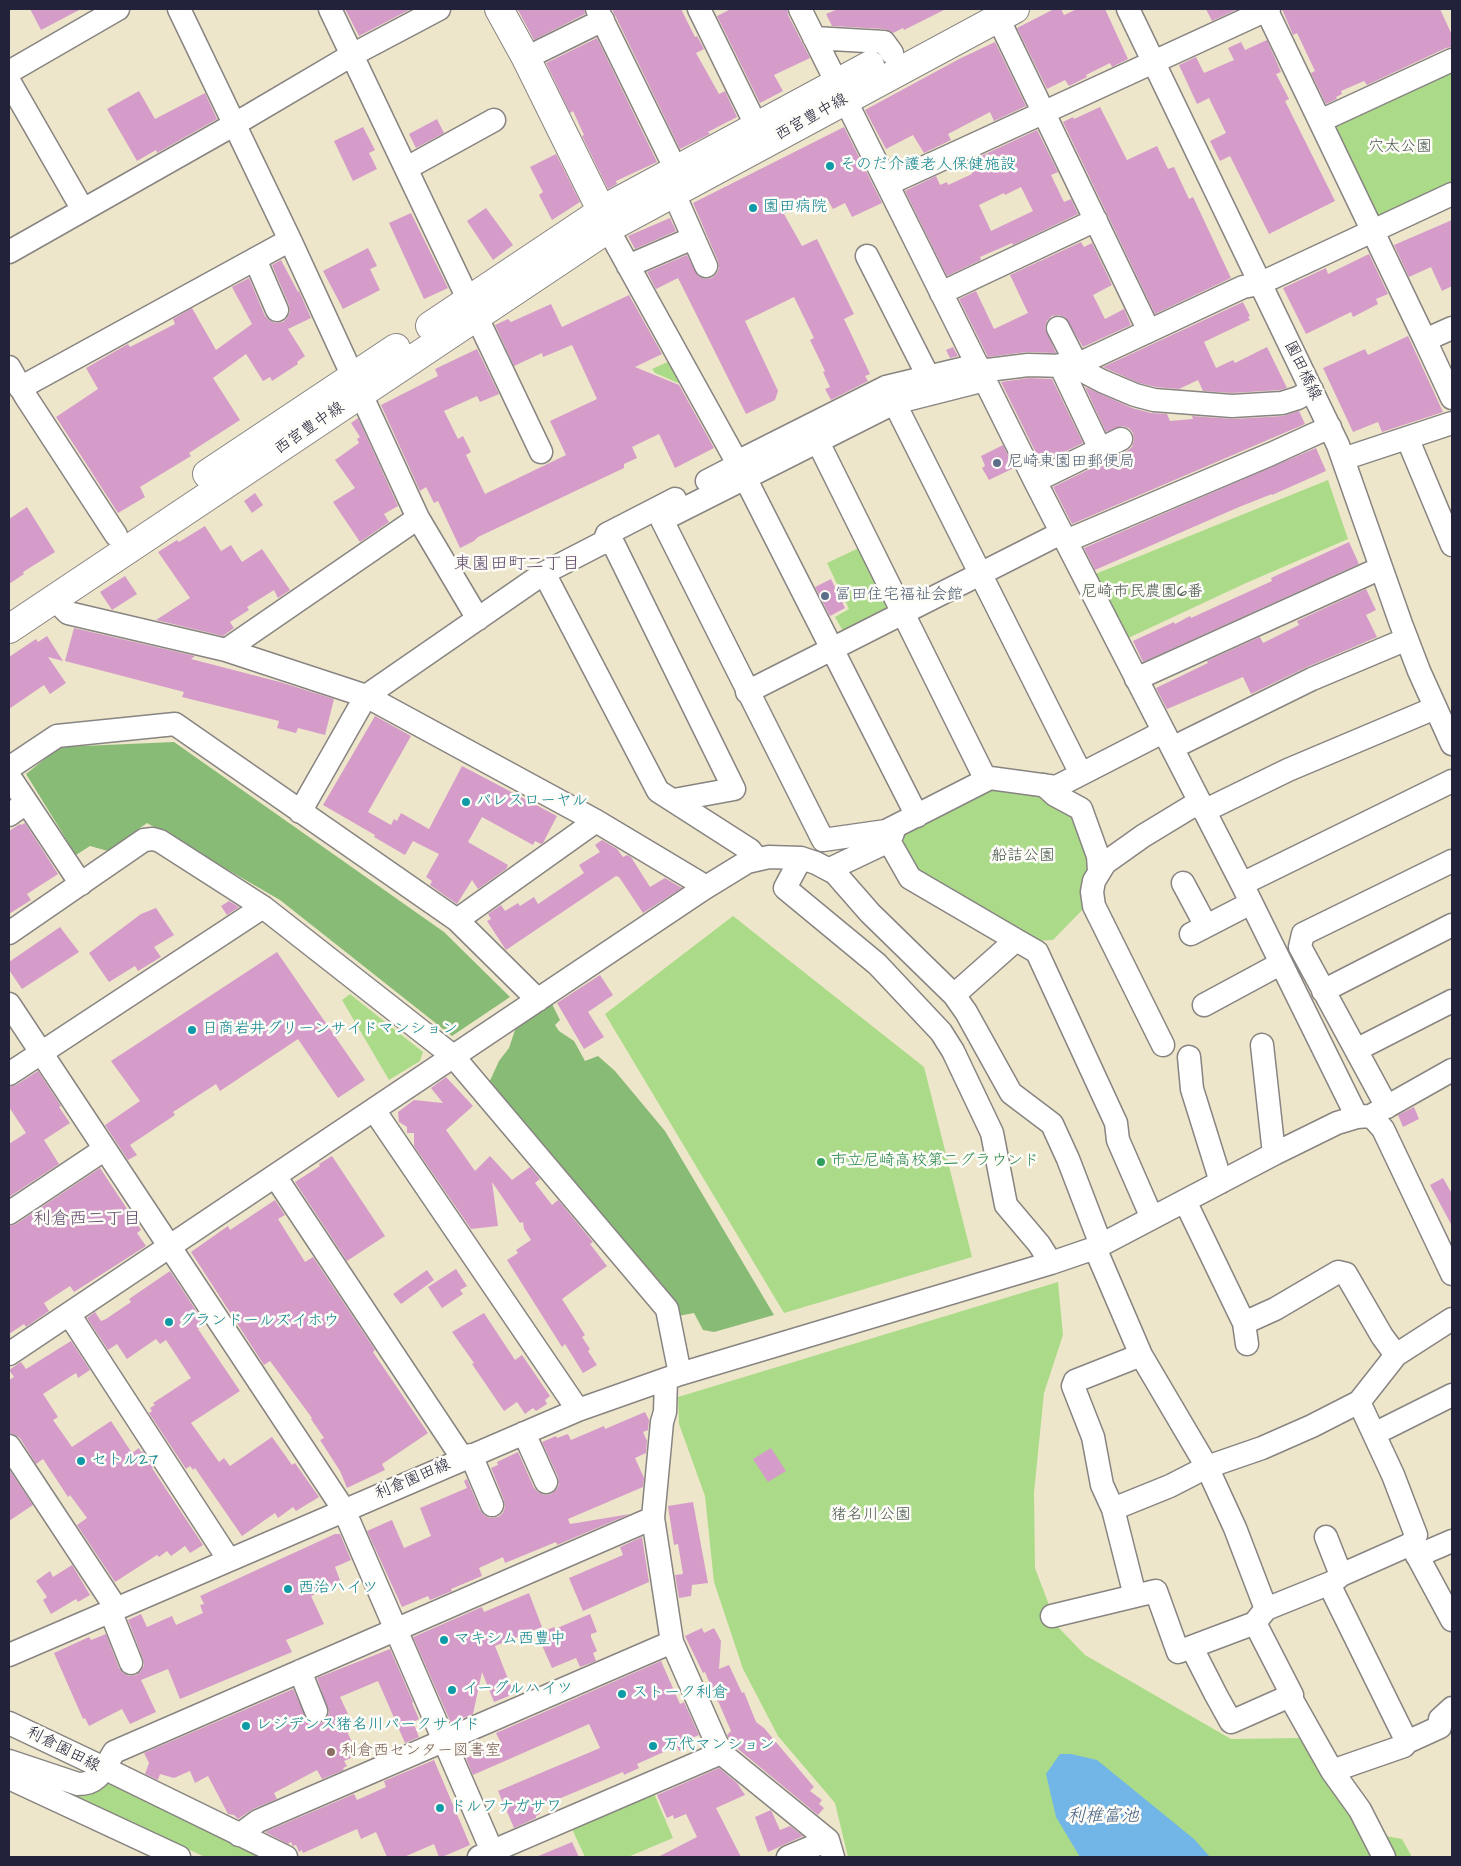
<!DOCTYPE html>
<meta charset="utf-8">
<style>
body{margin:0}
#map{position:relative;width:1461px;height:1866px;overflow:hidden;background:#eee6ca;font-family:"Architects Daughter",sans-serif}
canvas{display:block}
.frame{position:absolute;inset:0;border:10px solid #22223b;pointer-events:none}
</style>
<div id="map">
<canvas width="1461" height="1866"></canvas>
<div class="frame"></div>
</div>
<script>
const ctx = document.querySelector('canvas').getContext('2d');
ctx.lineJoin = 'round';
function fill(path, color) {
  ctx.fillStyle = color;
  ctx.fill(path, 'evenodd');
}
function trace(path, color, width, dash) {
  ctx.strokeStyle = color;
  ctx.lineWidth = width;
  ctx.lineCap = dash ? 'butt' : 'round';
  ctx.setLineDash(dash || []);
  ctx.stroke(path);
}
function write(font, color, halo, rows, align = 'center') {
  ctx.font = font + ' "Architects Daughter","Klee One",sans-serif';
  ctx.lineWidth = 5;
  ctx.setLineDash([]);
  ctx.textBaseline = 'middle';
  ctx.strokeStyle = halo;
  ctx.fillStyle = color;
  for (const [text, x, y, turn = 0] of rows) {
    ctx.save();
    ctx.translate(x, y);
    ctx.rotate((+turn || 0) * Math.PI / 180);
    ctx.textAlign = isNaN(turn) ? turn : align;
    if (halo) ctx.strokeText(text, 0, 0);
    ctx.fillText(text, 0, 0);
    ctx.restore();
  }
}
fill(new Path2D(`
 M1452,67V187L1381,219L1375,216L1333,128L1335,121Z
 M672,360L682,380L678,383L655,373L652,369Z
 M1328,480L1348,539L1246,583L1124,640L1093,575Z
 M861,547L891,606L887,613L844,633L835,617L849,609L827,563Z
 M992,784L1058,793L1101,857L1087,905L1053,940L1033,941L912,875L899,833Z
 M733,916L924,1067L972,1257L784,1313L605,1014Z
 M350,994L423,1052L420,1061L389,1080L342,1000Z
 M1058,1282L1063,1335L1044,1393L1034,1493L1035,1568L1057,1626L1085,1655L1231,1739L1299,1738L1359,1831L1402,1839L1412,1857H848L835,1803L778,1736L743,1669L714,1582L705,1496L679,1424L678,1397Z
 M109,1782L268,1857H205L67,1793L69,1788Z
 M653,1791L673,1838L628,1857H585L571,1827Z`), '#abdb89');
fill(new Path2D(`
 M174,742L444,932L510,997L452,1036L280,900L147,823L108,851L90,846L76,855L26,774L60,747Z
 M552,1004L560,1020L555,1025L559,1031L574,1041L585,1061L598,1056L615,1071L665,1131L774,1315L714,1332L703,1330L694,1313L678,1316L488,1085L499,1061L509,1048L516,1027Z`), '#88bb75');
fill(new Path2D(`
 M1060,1754H1071L1097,1760L1194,1839L1210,1857H1080L1056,1817L1046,1774Z`), '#72b5e7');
fill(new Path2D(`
 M30,9H81L41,30Z
 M345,9H411L359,36Z
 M521,9H584L585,14L534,40L518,10Z
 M612,9H681L695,37L697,36L704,49L696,53L719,94L725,91L737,117L708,132L710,134L680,149Z
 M731,9H787L788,15L810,58L774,75L783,91L760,103L717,16Z
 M838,9H946L904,30L903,28L893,33L885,29L832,26L826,14Z
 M1054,9H1061L1064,15L1077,9H1105L1128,59L1112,67L1110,63L1086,75L1087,77L1069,86L1065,80L1047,89L1017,28Z
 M1206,9H1238L1212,21Z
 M1282,9H1440L1452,35V47L1446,48L1367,85L1364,81L1341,91L1342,94L1336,97L1337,99L1326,104L1311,73L1315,71L1297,33L1293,35Z
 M597,38L657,162L616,181L617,184L608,189L582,136L584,135L573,111L570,113L546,63Z
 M1267,40L1281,72L1276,74L1289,99L1285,101L1335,201L1269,234L1230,156L1220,161L1210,141L1226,133L1209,98L1197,104L1179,65L1196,57L1204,73L1234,60L1228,48L1241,42L1245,50Z
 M995,42L1026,106L994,121L990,112L948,134L951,140L924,153L913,135L886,149L865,110L959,59Z
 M139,91L155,119L205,93L217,119L157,153L156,150L137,161L107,109Z
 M1100,107L1127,160L1157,146L1168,169L1174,167L1189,199L1193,197L1231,278L1155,314L1063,122L1073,117L1074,119Z
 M437,119L444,133L416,148L409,134Z
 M363,127L375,150L369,153L377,169L353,181L334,141Z
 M844,127L882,203L852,217L845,203L833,209L826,197L813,203L811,199L784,214L802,246L817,239L854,314L844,319L870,374L865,376L868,381L831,400L825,389L830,387L823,372L825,371L810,340L814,338L794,297L745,321L778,391L775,400L746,414L678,278L656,289L647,272L687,255L698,276L704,279L712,278L717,273L719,268L718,261L693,203Z
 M1037,130L1058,172L1051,175L1064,202L1071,199L1078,214L1013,245L1012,243L980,257L981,260L947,276L905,191L936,176L940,185L947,182L948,185L972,174L970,170L984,163L981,156ZM1021,187L1033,211L991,231L979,205L1004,193L1005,195Z
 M556,154L580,202L552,220L539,195L543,192L530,167Z
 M486,208L513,245L493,260L467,221Z
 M411,213L448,288L424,299L389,223Z
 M670,218L676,231L635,249L628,236Z
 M1452,220V286L1442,291L1431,267L1409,277L1394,245Z
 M1081,242L1084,247L1092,243L1112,285L1093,295L1105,319L1124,309L1131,325L1083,347L1065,317L1059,315L1052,316L1047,321L1045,328L1056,353L1027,352L988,357L959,299L976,291L994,329L1028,313L1010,275Z
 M368,248L377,266L370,269L380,290L343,309L323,271Z
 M1369,254L1388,294L1376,299L1378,304L1353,317L1351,312L1306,334L1283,288L1326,268L1328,274Z
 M281,260L298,292L299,291L311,318L288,329L305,356L297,362L298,364L272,381L270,377L263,381L246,354L213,378L240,420L189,453L191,456L140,487L145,497L118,513L56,417L98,389L86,368L128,344L130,347L175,324L173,319L192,308L216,350L252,324L232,287L249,278L265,316L269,320L275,323L283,322L287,318L290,312L289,305L272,265Z
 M629,295L662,354L635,367L679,385L714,448L675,468L659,434L632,447L637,458L624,464V468L478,537L474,541L460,548L438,501L434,503L426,487L420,491L381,405L438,376L435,369L477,349L499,394L480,402L477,396L444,411L458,439L463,436L471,452L466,455L485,494L566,455L550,421L597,399L572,345L543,357L542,353L514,366L495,325L508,319L511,322L551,304L562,327Z
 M1243,302L1250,316L1248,317L1250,320L1204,342L1216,368L1233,360L1235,363L1267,347L1287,388L1280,390L1232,393L1203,391L1198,380L1179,389L1156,387L1139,383L1103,367Z
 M1408,336L1443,412L1382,432L1378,422L1353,432L1323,368L1365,349L1368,355Z
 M953,347L958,356L950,358L946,350Z
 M1029,378L1052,379L1083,443L1041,463L1001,382Z
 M1085,387L1132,408L1151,413L1167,414L1170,421L1193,419L1192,416L1233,419L1283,416L1299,411L1305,424L1072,524L1053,487L1127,451L1132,447L1134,440L1133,433L1129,428L1122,426L1106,432Z
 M358,418L398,506L384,514L389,522L360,542L333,502L355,488L335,460L359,443L357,439L360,437L351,423Z
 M1003,445L1014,468L989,480L982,468L985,466L981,456Z
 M1316,448L1326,471L1272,495V494L1239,507L1095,570L1084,548Z
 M255,493L263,505L252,513L244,501Z
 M27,507L55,552L23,572L24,574L9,584V519Z
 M205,526L221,551L231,545L242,562L262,549L290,590L278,598L274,590L247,607L249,610L230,622L234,628L223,636L156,620L190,598L158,552L177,540L179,542Z
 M1349,542L1359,564L1143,662L1133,641L1174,622L1175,624L1190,616L1191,618L1272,581L1271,578Z
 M125,576L137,594L112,610L100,592Z
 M831,579L845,608L830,616L815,587Z
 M1366,589L1376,610L1366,615L1377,637L1307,667L1251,694L1243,677L1167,709L1156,688L1208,663L1207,661L1260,637L1263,643L1299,625L1297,621Z
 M74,628L195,656L191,659L280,682L334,699L325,735L298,728L296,733L277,728L279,721L182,697L184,692L65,661Z
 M47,636L63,661L48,657L66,683L50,694L44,685L9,709V657L36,639L38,642Z
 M375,716L411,736L368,812L391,825L394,819L397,821L401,813L429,829L462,766L557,816L543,843L541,844L535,841L533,845L482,817L468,842L508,865L506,869L478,889L472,880L457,904L430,885L432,881L426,877L439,854L413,841L405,855L374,837L375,835L323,805Z
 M25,823L58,874L27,894L31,900L9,914V831L20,824L21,825Z
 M602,840L617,849L623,857L627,855L631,857L650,887L665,878L682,888L643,913L619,877L616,876L506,950L487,921L491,919L488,914L501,905L505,911L518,903L520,906L534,897L538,904L584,873L579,865L600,852L595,845Z
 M229,901L239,907L227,915L221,906Z
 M156,908L174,935L154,947L161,957L138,971L135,966L109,982L89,953L141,914Z
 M60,927L79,952L22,989L9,970V962Z
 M277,952L365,1080L338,1098L298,1039L220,1091L216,1084L173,1112L175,1115L130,1145L137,1155L128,1160L105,1125L140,1101L111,1061Z
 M600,975L613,995L588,1012L604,1037L584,1049L557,1003Z
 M38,1071L61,1106L59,1107L70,1123L44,1140L59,1164L9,1197V1144L26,1133L9,1107V1087L16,1085Z
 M446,1077L473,1106L446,1130L475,1171L490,1156L512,1180L530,1167L540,1179L535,1183L552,1205L558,1200L593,1242L590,1244L607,1266L562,1299L585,1335L582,1337L590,1349L588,1351L597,1365L583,1373L565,1344L562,1347L507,1260L518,1253L516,1250L531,1240L524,1229L523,1222L520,1223L492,1182L498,1226L471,1229L414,1146V1133H407V1127L399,1122L398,1112L414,1100L443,1103L431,1088Z
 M1414,1107L1419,1119L1403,1127L1398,1115Z
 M332,1156L385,1236L347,1261L295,1182L320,1166L319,1164Z
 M100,1168L141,1230L137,1233L146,1246L74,1292L70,1286L44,1303L49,1311L26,1327L24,1324L9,1334V1226L16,1224Z
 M1443,1178L1452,1194V1226L1430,1185Z
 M275,1200L285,1215L278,1219L305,1262L313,1257L375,1350L373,1352L428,1433L382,1464L385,1470L347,1488L340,1471L320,1440L324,1438L311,1419L312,1418L270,1361L264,1365L191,1252L228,1226L230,1230Z
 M456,1269L467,1286L460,1290L463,1294L442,1308L428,1287Z
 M427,1270L434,1280L401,1304L393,1294Z
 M170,1271L205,1324L198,1329L240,1391L191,1423L219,1462L224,1458L230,1466L272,1437L292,1465L295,1463L319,1497L296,1511L293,1507L278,1518L275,1513L242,1536L195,1468L193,1470L190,1466L186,1469L149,1413L152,1411L150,1408L155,1405L153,1403L191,1378L166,1340L160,1344L156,1339L127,1359L117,1344L108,1350L87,1318L95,1312L101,1321L106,1319L131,1302L129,1299Z
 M484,1313L515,1360L522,1355L550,1396L545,1400L547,1404L536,1411L533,1408L525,1414L517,1402L504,1411L472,1364L474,1363L452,1332Z
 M71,1341L90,1370L78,1378L76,1373L43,1394L58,1417L53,1420L72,1447L111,1421L132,1453L139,1448L141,1452L143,1451L153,1467L152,1468L203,1545L190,1553L185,1546L171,1556L167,1551L159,1557L157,1555L115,1582L77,1525L87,1518L70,1495L68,1497L43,1459L36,1464L20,1438L15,1435L9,1433V1380L14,1377L9,1370L21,1362L26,1369Z
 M645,1412L649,1420L648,1430L643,1432L647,1441L646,1453L635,1458L644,1478L643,1487L568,1519L570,1524L630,1514L557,1545L556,1542L505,1563L503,1557L479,1568L482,1576L451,1589L452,1591L430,1600L428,1596L402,1607L367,1531L392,1520L404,1548L431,1536L420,1508L467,1488L464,1481L467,1479L480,1510L484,1515L490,1518L498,1517L503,1513L505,1507L504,1500L491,1468L498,1465L497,1462L518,1452L534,1488L538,1492L544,1495L551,1494L557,1489L559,1484L558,1477L542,1442L556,1436L557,1438L568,1434L571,1440L604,1426L605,1429Z
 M771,1448L786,1471L768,1482L753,1459Z
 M9,1469L33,1505L9,1521Z
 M693,1502L708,1583L692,1585L691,1596L679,1598L675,1575L683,1574L678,1544L674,1545L668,1506Z
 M335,1534H340L351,1560L335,1567L341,1583L311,1596L324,1624L286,1640L292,1652L180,1699L168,1669L141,1680L156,1712L130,1724L122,1709L89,1726L85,1718L83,1719L54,1653L89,1637L91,1640L106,1634L119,1668L123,1673L129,1676L136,1675L141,1671L144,1665L143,1659L128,1620L141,1614L147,1627L172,1616L176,1625L203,1613L200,1605L204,1604L200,1596Z
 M642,1537L649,1582L583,1611L569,1578L623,1555L620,1547Z
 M72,1565L90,1595L78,1602L76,1599L51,1614L43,1600L47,1597L36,1581L50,1571L53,1577Z
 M529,1593L542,1627L495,1646L514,1694L494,1702L482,1672L473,1714L451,1723L413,1637L482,1607L484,1612Z
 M590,1614L597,1632L591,1634V1637L597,1651L593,1653L596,1661L580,1667L576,1658L552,1668L537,1634L554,1627L555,1629Z
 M702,1628L704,1633L714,1628L721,1641L719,1669L729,1665L742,1693L744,1692L756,1722L764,1728L814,1787L810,1791L822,1800L819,1804L824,1808L818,1815L732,1744L727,1735L731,1731L718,1701V1703L705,1672L703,1673L685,1636Z
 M390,1649L413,1702L412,1703L419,1719L413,1722L419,1737L405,1743L378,1681L340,1697L348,1714L340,1717L352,1742L345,1746L351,1758L344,1761L347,1766L343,1768L344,1770L322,1779L317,1770L274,1793L277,1799L253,1809L238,1819L234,1815L228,1814L208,1776L195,1783L190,1771L174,1778L160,1774L158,1780L145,1774L149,1763L144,1753L293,1689L308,1721L315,1724L321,1723L327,1719L329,1712L317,1678Z
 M661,1661L680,1704L684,1702L699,1735L689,1739L692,1745L679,1751L677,1746L637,1764L639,1768L624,1775L623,1772L537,1808L540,1814L536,1816V1818L514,1828L498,1791L600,1748L589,1724L473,1775L466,1758L501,1743L496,1733Z
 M434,1760L470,1845L442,1857H439L434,1844L404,1857H387L376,1832L361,1839L357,1829L303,1853L302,1850L299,1852L296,1845L293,1846L291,1842L288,1844L265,1832L354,1794L357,1800L386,1787L384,1781Z
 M719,1768L737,1783L745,1795L716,1808L741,1857H658L697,1837L686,1814L674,1819L673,1815L667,1818L657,1795Z
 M771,1810L780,1830L790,1826L803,1836L768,1852L755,1817Z
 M572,1842L579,1857H536Z`), '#d59cca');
const minor = new Path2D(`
 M179,9L290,240L418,518L478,619
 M330,9L541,452
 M597,9L676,170
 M699,9L756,125
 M800,9L1035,481L1242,884L1357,1117
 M1128,9L1338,445L1401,624L1419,671L1452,744
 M1266,9L1425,340
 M998,18L1149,331
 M814,38L884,42L892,53
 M526,58L603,20
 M9,72L118,9
 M9,81L83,210
 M1320,121L1452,60
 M407,168L494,120
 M888,184L1269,9
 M679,205L706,266
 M609,228L614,240L737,462L917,816
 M9,252L235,124L352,55L439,9
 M867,256L928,376
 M255,259L277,310
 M628,266L693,238
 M941,293L1096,220
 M1058,328L1077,365
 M1452,328L1425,340L1452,398
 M1060,365L1100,449
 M9,367L26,397L116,535
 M1072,367L1243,287L1259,284L1452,194
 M980,371L1028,365L1066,366L1079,369L1102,381L1135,395L1154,400L1232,406L1282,403L1298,398L1312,390
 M985,380L894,403L662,520L823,840L886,831L990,778L1056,787L1163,732
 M20,388L290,240
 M888,390L1081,774
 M811,428L986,780
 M1409,438L1411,447L1452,545
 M1343,459L1452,423
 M707,481L732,468L737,462L886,387L978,365
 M1035,481L1121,439
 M1066,541L1271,454L1330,427
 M604,542L614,545L734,789L674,800
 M544,573L658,791L750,850L757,859
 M54,599L68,613L226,650L366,696L596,821L698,882L703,889
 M226,650L418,518
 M1136,679L1381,568
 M747,692L1061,533
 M1172,748L1312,679L1407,639
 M9,768L57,736L175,724L457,920L538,1000
 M9,776L81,884
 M1044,785L1055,795L1081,809L1098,856L1099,871
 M1204,811L1288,770L1435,708
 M300,812L366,696L544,573L604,542L607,534L675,499
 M9,815L26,803
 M889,841L910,878L1016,940
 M801,858L785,888L877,964L941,1032L953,1051L992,1133L1006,1205L1039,1244L1051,1263
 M830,869L889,841L893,833
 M1183,883L1206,926
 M1242,884L1452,781
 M457,920L596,821
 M9,933L144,840L153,839L160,841L263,907L453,1056L667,1309L680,1374
 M1191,934L1251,903
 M1323,991L1452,925
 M954,995L1016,940L1037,952L1116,1123L1118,1140L1152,1218
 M9,1004L344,1510L492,1851
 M1204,1005L1280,964
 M1163,1045L1094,906L1092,892L1094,881L1105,863L1143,836L1199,802
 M1262,1045L1274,1154
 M1356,1050L1452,1001
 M1189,1057L1192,1089L1221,1182
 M9,1074L263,907
 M1387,1107L1300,947L1303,934L1452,861
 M374,1110L578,1410
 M1374,1114L1452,1070
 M275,1176L463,1459
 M1185,1201L1244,1323L1247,1344
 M9,1213L105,1149
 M1095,1248L1141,1355L1207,1467L1235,1528L1266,1609
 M69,1314L229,1560
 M1244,1323L1275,1309L1338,1272L1346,1274L1382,1336L1396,1355
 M9,1354L703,889L747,862L769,857L801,858L816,863L835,873L870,913L954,995L966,1012L1011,1093L1052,1124L1068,1159L1101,1245
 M1141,1355L1075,1381L1073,1386L1093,1437L1102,1485L1113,1509L1170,1486L1207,1467L1262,1448L1312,1426L1359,1402L1396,1355L1452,1319
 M666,1379L665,1412L662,1422L653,1518L672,1642L721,1753L828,1840L833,1857
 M524,1433L546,1482
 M1374,1434L1452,1395
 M9,1446L116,1608
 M471,1455L492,1505
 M1113,1509L1135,1596L1156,1591L1178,1652L1255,1623L1292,1695V1700L1332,1771L1360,1810L1384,1857
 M1326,1537L1341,1575
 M1411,1544L1452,1620
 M1417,1556L1452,1541
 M1329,1584L1407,1742L1440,1727V1719L1452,1708
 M110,1610L131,1663
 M1052,1616L1135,1596
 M1257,1620L1266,1609L1333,1582L1341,1575L1411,1544L1416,1535L1393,1475L1359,1402
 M1192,1648L1216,1695L1231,1722L1292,1695
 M9,1655L578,1410L680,1374L1051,1263L1095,1248L1274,1154L1337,1123L1357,1117L1369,1116L1374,1119L1383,1129L1452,1274
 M300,1671L316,1711
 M9,1723L106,1769L286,1857
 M9,1761L78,1784C100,1784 104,1768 114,1752L653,1518
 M1332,1771L1404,1746L1407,1742
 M9,1778L179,1857
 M239,1835L258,1821L672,1642
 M479,1857L721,1753
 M788,1857L828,1840`);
const major = new Path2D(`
 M499,9L526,58L609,226
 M430,326L611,205L870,65
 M207,474L396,348
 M9,629L609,228L1015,9`);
trace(minor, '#888482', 25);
trace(major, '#888482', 30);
trace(minor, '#fff', 22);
trace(major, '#fff', 28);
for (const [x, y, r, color] of [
 [830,166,5,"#0f9aa8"],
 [753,208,5,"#0f9aa8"],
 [997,463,5,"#5c6f8a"],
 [825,596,5,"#5c6f8a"],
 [466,802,5,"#0f9aa8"],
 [192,1030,5,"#0f9aa8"],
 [821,1162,5,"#2e9e5b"],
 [169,1322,5,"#0f9aa8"],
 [81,1461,5,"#0f9aa8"],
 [288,1589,5,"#0f9aa8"],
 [444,1640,5,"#0f9aa8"],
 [452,1690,5,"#0f9aa8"],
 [622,1694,5,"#0f9aa8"],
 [246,1726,5,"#0f9aa8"],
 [653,1746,5,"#0f9aa8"],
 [331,1752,5,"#8d6e63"],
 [440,1808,5,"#0f9aa8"]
]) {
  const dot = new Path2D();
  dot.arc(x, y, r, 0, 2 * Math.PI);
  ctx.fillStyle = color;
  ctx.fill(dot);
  trace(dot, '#fdfcf7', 2);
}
write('16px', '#22223b', '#fdfcf7', [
 ["西宮豊中線",812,118,-29],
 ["園田橋線",1302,371,64],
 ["西宮豊中線",310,429,-34],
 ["利倉園田線",413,1480,-23],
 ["利倉園田線",63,1750,27]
]);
write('16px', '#4b5a52', '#fdfcf7', [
 ["穴太公園",1400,148],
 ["尼崎市民農園6番",1142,593],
 ["船詰公園",1023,857],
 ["猪名川公園",871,1516]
]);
write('16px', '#0d838f', '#fdfcf7', [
 ["そのだ介護老人保健施設",840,166],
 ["園田病院",763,208],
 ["パレスローヤル",476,802],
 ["日商岩井グリーンサイドマンション",202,1030],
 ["グランドールズイホウ",179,1322],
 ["セトル27",91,1461],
 ["西治ハイツ",298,1589],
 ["マキシム西豊中",454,1640],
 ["イーグルハイツ",462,1690],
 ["ストーク利倉",632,1694],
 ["レジデンス猪名川パークサイド",256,1726],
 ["万代マンション",663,1746],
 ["ドルフナガサワ",450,1808]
], 'left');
write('16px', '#4e5e75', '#fdfcf7', [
 ["尼崎東園田郵便局",1007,463],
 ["冨田住宅福祉会館",835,596]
], 'left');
write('16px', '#27864d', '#fdfcf7', [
 ["市立尼崎高校第二グラウンド",831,1162]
], 'left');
write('16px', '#785e54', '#fdfcf7', [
 ["利倉西センター図書室",341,1752]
], 'left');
write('18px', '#614d6d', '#fdfcf7', [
 ["東園田町二丁目",517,565],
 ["利倉西二丁目",87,1220]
]);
write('italic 18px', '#425d80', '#fdfcf7', [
 ["利椎富池",1103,1817]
]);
</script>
